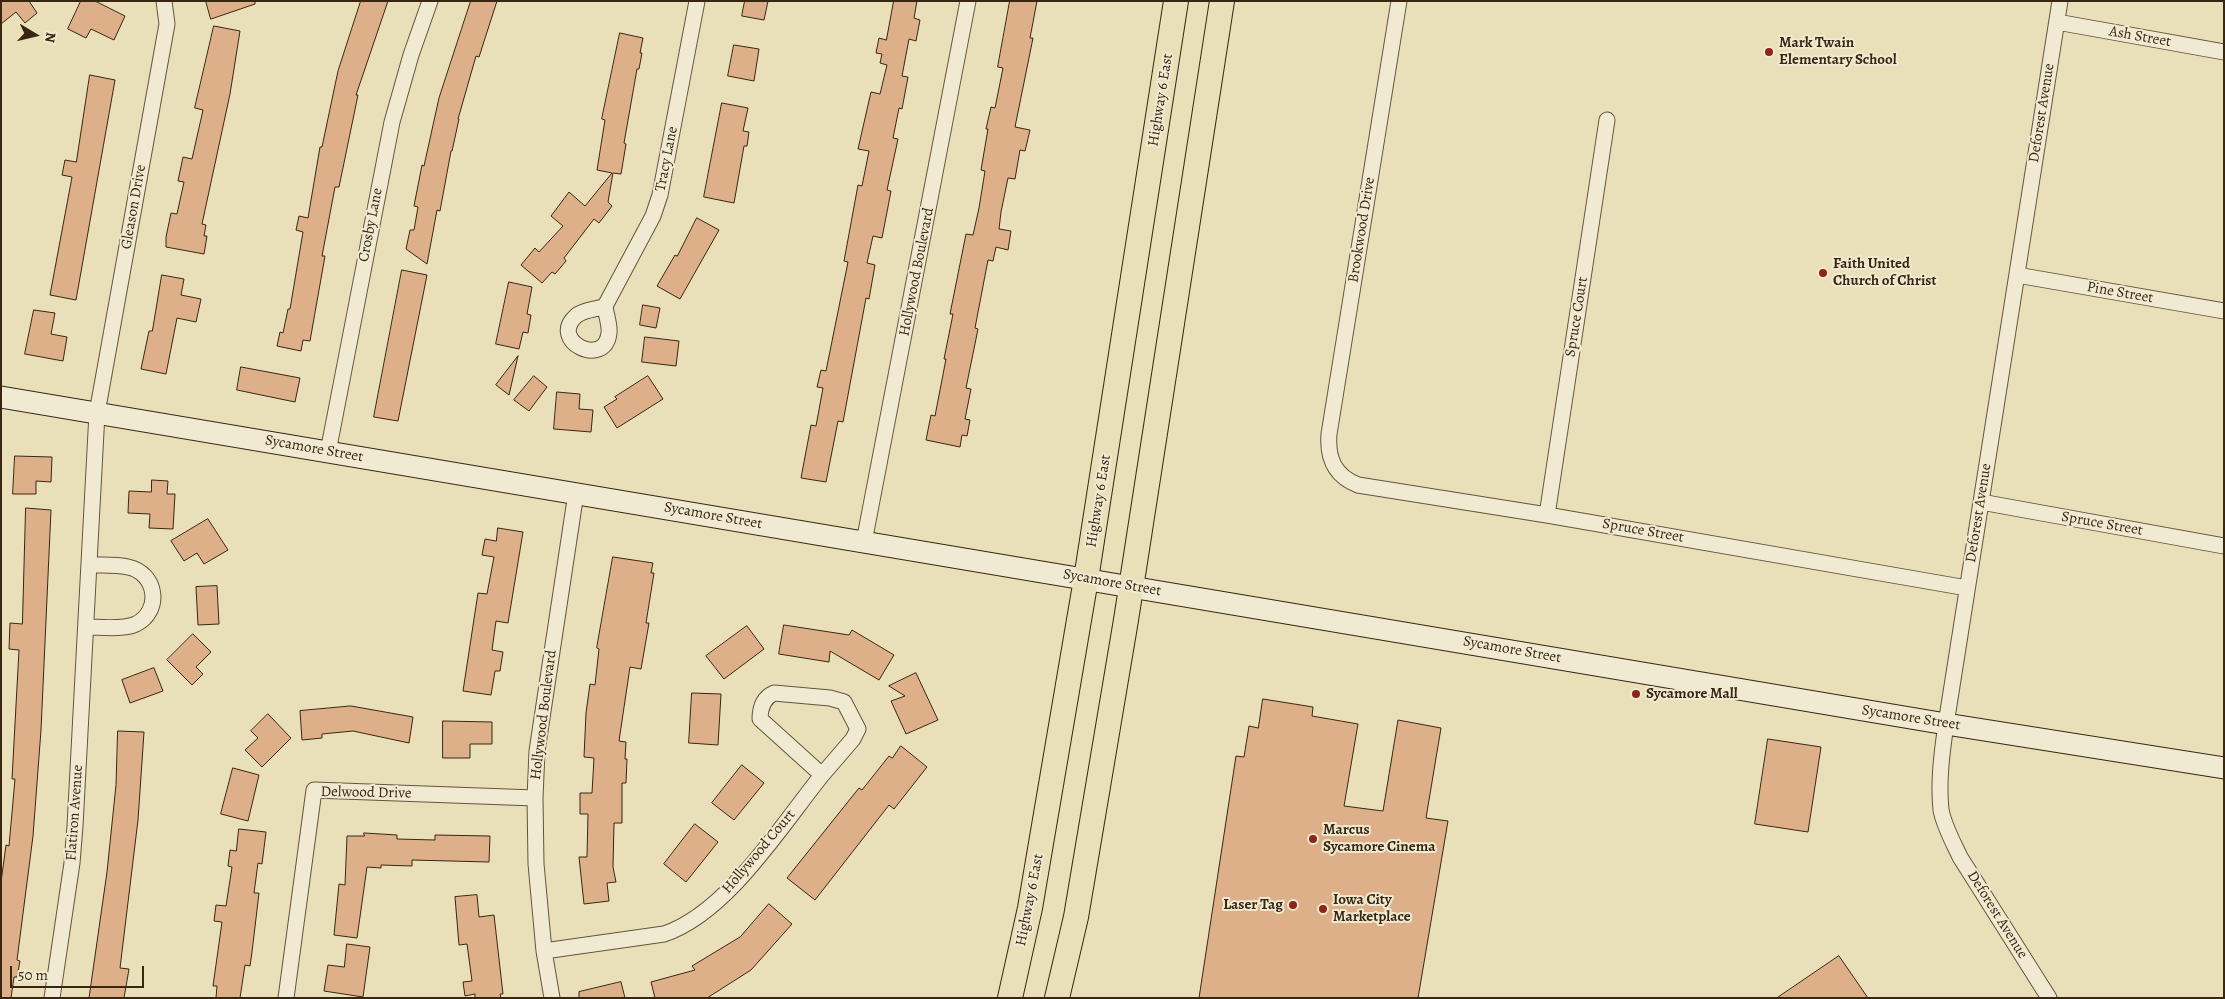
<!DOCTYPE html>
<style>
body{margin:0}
#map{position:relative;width:2225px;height:999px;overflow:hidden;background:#e9dfb9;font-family:Alegreya,serif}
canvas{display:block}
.frame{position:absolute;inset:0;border:2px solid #392611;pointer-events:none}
.north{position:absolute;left:10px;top:10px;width:50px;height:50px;-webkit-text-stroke:4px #f1ead2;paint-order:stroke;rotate:99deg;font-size:14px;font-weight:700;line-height:20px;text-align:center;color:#392611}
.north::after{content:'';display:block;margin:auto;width:18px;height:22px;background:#392611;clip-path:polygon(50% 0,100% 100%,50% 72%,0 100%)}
.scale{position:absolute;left:10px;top:966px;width:134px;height:22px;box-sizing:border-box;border:2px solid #392611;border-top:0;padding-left:6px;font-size:15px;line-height:18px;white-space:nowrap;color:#392611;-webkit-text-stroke:4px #f1ead2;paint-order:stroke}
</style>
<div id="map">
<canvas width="2225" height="999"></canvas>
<div class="frame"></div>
<div class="north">N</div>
<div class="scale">50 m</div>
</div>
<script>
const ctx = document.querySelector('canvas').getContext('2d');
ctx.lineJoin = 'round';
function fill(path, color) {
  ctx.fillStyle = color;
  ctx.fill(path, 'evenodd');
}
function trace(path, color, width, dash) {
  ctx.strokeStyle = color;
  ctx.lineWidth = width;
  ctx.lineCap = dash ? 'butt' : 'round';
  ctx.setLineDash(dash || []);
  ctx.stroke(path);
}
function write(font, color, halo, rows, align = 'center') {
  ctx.font = font + ' Alegreya,serif';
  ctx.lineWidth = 4;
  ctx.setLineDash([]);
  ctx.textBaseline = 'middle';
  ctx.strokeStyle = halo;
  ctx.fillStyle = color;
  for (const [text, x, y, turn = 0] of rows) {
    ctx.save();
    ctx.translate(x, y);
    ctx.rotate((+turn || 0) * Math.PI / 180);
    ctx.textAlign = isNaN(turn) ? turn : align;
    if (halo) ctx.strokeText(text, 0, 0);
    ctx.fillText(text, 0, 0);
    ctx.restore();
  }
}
const building = new Path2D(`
 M1,1H29L37,13L25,23L16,12L1,24Z
 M81,1H95L125,16L114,40L91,29L86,38L68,29Z
 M206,1H255V4L211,19Z
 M361,1H388L356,95H358L339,187H335L322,256H325L310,341L303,340L301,351L277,346L280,332L283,333L288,309H290L303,232L296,230L299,216L308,218L320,147H322L338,71Z
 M471,1H497L479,57L476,56L458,119H459L452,151H451L440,211L437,210L427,264L406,249L410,230H414L418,207L414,206L422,165L424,166L439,98Z
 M745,1H768L764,20L742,16Z
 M894,1H917L914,18L920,20L916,41L909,39L902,76L908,77L902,109L899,108L893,138L898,139L887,190L891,191L882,238L873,236L867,263L875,265L869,299L866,298L843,422L838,421L826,482L801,478L811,425L816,426L823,388L817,387L821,370L826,371L848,262L844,261L858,185L862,186L869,151L858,149L871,92L880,94L887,65L880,63L882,54L876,53L879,38L886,40Z
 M1010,1H1037L1030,38H1033L1015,127L1030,130L1025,151L1020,150L1015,179L1008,178L1001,212L999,229L1011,231L1008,250L996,247L993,261L988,260L975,328L978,329L966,388L971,389L965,419L970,420L967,436L962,435L960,447L926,440L931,415L935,416L946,359H944L953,314H950L966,234L973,235L979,208L985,171L981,170L988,129H986L991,107L995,108L1003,68L998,67Z
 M214,26L240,31L230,94L202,224L206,225L204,236H207L204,254L166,247V237L171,213L177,214L184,182L178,181L183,157L192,159L203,110L195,108Z
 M620,33L643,38L640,53H642L639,69H637L624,143L626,144L621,174L613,173L608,202L612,206L599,223L594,219L564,258L566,261L555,274L552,272L542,283L521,265L535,248L539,252L563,226L551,216L569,192L585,206L612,173L597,170L605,120L602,119Z
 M734,45L759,49L754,81L728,76Z
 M90,75L115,80L76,300L50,295L72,177L62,175L65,160L76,162Z
 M722,103L748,108L743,131L749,132L747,146H744L734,203L704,197Z
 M697,218L719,230L680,299L657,286L675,255L677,256Z
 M402,270L427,275L398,421L374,417Z
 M162,275L184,279L181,295L201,299L196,322L177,318L166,374L141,369L149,331H152Z
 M509,282L532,287L527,314L531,315L528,333L523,332L519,349L496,344Z
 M643,305L660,308L656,328L640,325Z
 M34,310L55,313L51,334L67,337L63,361L25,354Z
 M645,337L679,341L676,366L642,362Z
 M518,356L509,395L496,385Z
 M241,367L300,378L295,402L237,390Z
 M534,376L547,387L529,411L514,400Z
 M648,376L663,399L617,428L604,407L617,399L615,397Z
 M557,392L580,394L579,409L593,410L591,432L554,429Z
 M15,456L52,457L51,482L36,481V494H13Z
 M152,480L168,481L167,494H175L173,529L149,528L150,514L128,513L129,491L151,492Z
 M26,508L51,510L41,730L33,836L17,960L20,961L17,977H14L11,998H1V882L6,845L9,846L15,779H12L19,650L9,649L10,623L22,624Z
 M208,519L228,550L204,564L197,553L184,561L171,541Z
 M498,528L523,532L508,623L496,621L492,650L503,652L500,671H495L491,695L463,691L478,593L487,594L494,557L482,555L485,539L496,541Z
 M613,557L653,563L651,573H654L646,623H649L641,669L630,667L619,741L626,742L625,759H627L626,783H622V823H614L613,867L616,882L607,883L609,901L584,904L579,857H587L588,814H580V793H592L594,758L584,757L586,713L590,684L595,685L599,649L597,648Z
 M217,586L219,624L198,625L196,587Z
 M784,625L849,635L852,630L894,655L879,680L830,651L829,662L779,654Z
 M747,626L764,649L724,679L706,656Z
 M193,634L211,652L196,667L203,674L192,685L167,660Z
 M154,668L163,691L130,703L122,680Z
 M916,673L938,720L906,734L891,701L905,696L889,686Z
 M692,693L721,694L718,745L689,743Z
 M1263,699L1313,707L1312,716L1358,724L1344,806L1383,811L1398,720L1441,728L1426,818L1448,821L1418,998H1199L1236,756L1244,757L1249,726L1258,728Z
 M351,706L413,717L409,743L353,731L322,734V738L302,740L300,711Z
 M268,714L291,738L262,767L245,750L258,738L251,731Z
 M443,721L492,722V744H470V758H443Z
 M118,731L144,732L138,820L120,968L129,969L124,998H89L107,872L116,785Z
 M1768,739L1821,747L1808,832L1755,824Z
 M901,746L927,767L894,809L889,805L815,900L787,878L859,788L862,790L889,756L892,758Z
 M742,765L764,783L734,820L712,803Z
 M233,768L259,775L248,821L221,814Z
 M695,824L718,842L686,882L664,864Z
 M239,829L266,832L262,864L258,863L254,893H259L252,952L250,966L245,965L240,998H216L217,986H213L222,922L214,921L216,905L226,906L232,867L228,866L230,850L236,851Z
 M364,833L397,835V839L435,840V835L490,836L489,862L412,860V866L381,865V868L367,867L357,938L334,935L339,884L345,885L347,836H364Z
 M477,895L479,917L494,915L503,994H500L501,998H475V994L465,996L463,982L472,981L467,944L459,945L455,897Z
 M769,904L792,924L751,970L707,998H655L651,982L695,970L692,966L740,937Z
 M347,944L370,947L363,997L324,991L328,965L344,967Z
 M1839,956L1868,998H1777Z
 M621,982L625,998H579V992Z`);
fill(building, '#deb08a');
trace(building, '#392611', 1);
const street = new Path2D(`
 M1399,1L1329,434C1327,459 1335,476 1358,485L1547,515L1967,588
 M2057,22L2224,52
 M2017,275L2224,311
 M605,306L653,216L660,195L697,1
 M605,306C606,315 610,325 609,333C605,369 548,341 576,316C584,309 596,310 605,306Z
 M328,452L392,122L411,55L430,1
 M1981,502L2224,546
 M1547,515L1607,120
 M864,542L968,1
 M86,627C100,627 123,630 136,624C162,611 157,573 128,567C116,564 102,565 89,565
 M774,693L830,698L844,702L858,729L853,739L822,775L760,719C760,708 763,698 774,693Z
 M544,951L664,934C727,913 781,826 822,775
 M52,998L72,863L75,826L97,413L167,24L164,1
 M286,998L314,790L535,798
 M552,998L544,951L536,864L535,798L537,751L576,493
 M2049,998L1960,857C1953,842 1944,826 1941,810C1938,781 1942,752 1946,724L2060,1`);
const secondary = new Path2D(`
 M1,397L1946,724L2224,768`);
const primary = new Path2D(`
 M1010,998L1030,908L1086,579L1176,1
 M1057,998L1076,917L1126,620L1222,1`);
trace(street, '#65543b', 17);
trace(secondary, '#392611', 23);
trace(primary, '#392611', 26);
trace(street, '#f1ead2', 15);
trace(secondary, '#f1ead2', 21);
trace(primary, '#e9dfb9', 24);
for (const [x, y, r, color] of [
 [1769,52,5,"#8f2418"],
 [1823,273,5,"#8f2418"],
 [1636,694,5,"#8f2418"],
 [1313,839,5,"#8f2418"],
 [1293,905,5,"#8f2418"],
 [1323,909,5,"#8f2418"]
]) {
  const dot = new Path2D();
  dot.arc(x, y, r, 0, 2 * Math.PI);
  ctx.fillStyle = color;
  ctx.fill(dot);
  trace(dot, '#f1ead2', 2);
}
write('15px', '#392611', '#f1ead2', [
 ["Ash Street",2140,37,10],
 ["Highway 6 East",1161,100,-81],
 ["Deforest Avenue",2042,113,-81],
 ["Tracy Lane",667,159,-79],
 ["Gleason Drive",134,207,-80],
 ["Crosby Lane",371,225,-79],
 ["Brookwood Drive",1362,230,-81],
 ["Hollywood Boulevard",917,272,-79],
 ["Pine Street",2120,293,10],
 ["Spruce Court",1577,317,-81],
 ["Sycamore Street",314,449,10],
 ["Highway 6 East",1099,501,-81],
 ["Deforest Avenue",1979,513,-81],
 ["Sycamore Street",713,516,10],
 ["Spruce Street",2102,524,10],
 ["Spruce Street",1643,531,10],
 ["Sycamore Street",1112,583,10],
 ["Sycamore Street",1512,650,10],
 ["Hollywood Boulevard",544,715,-83],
 ["Sycamore Street",1911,718,9],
 ["Delwood Drive",366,793,1],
 ["Flatiron Avenue",75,813,-86],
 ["Hollywood Court",759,852,-50],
 ["Highway 6 East",1030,900,-79],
 ["Deforest Avenue",1997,915,58]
]);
write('bold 15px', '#392611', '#f1ead2', [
 ["Mark Twain",1779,43],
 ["Elementary School",1779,60],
 ["Faith United",1833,264],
 ["Church of Christ",1833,281],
 ["Sycamore Mall",1646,694],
 ["Marcus",1323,830],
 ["Sycamore Cinema",1323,847],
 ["Iowa City",1333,900],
 ["Marketplace",1333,917],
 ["Laser Tag",1283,905,"right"]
], 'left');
</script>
